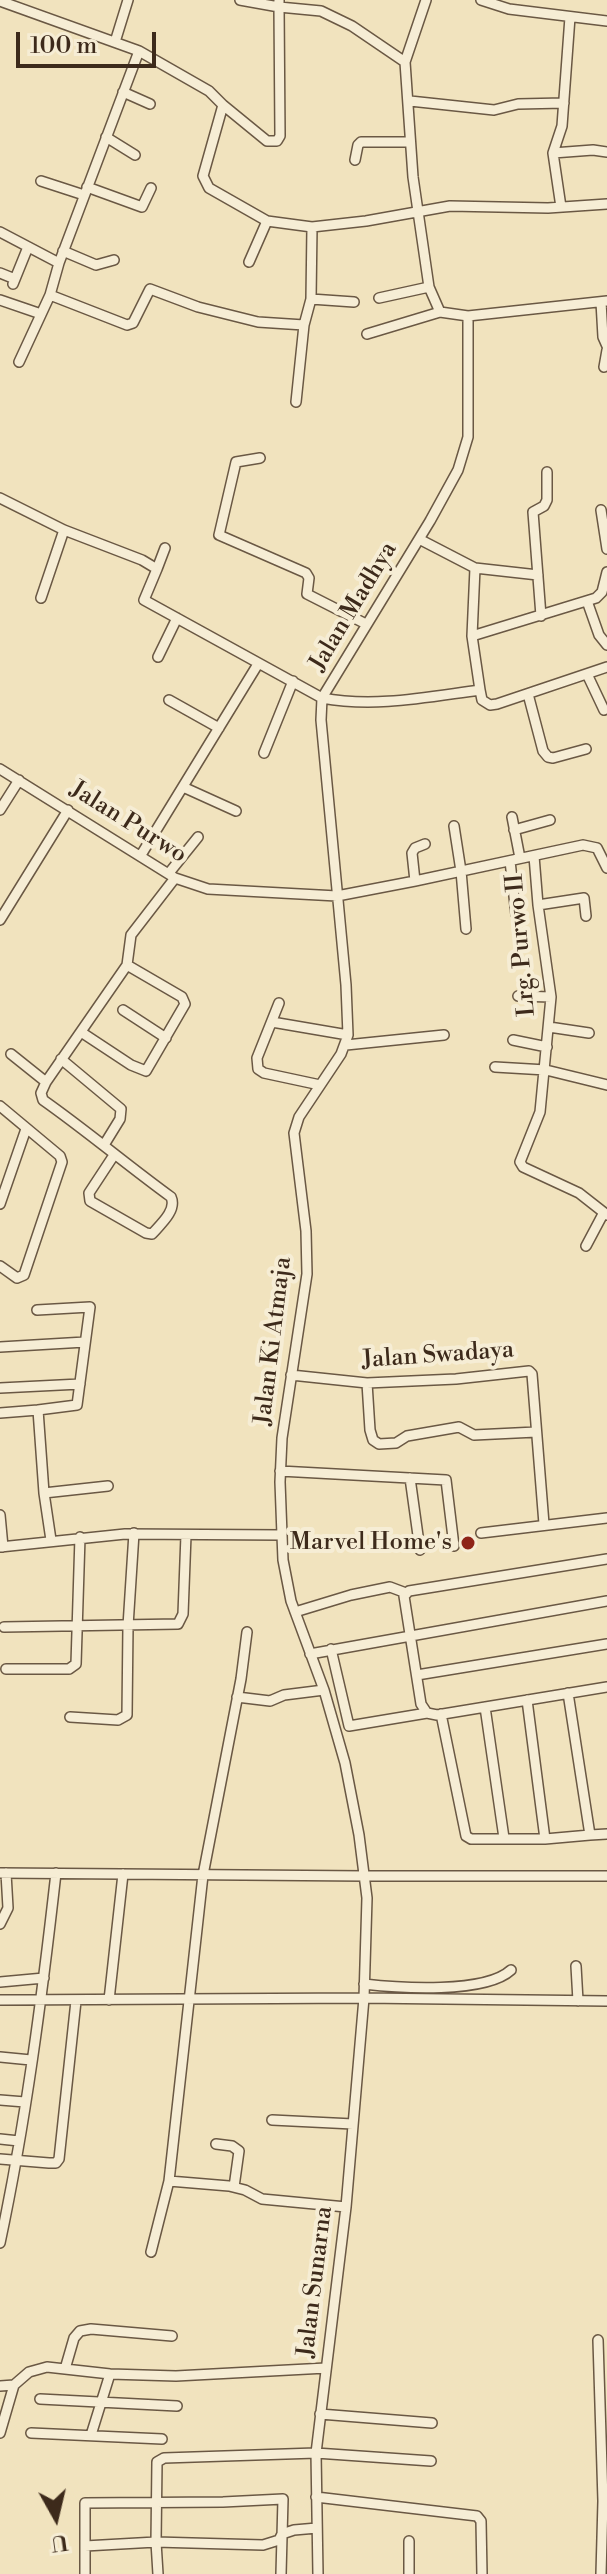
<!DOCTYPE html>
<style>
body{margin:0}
#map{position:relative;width:607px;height:2574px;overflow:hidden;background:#f1e3be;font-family:"Libre Bodoni",serif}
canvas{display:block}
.north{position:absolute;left:16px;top:2478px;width:80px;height:80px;-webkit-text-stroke:6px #f6edd5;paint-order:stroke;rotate:172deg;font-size:22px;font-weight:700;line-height:32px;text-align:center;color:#3d2a1b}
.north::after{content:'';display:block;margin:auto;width:28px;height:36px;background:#3d2a1b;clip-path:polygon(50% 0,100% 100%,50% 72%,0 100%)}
.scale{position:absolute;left:16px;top:32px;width:140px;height:36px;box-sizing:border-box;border:4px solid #3d2a1b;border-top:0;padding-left:10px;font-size:24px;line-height:28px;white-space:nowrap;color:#3d2a1b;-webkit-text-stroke:6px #f6edd5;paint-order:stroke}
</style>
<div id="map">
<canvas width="607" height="2574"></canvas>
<div class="north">U</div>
<div class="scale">100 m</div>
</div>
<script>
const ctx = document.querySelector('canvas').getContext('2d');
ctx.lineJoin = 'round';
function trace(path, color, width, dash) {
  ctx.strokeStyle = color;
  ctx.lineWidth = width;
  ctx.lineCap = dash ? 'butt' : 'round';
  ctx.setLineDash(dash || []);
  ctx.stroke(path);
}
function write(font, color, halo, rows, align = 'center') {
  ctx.font = font + ' "Libre Bodoni",serif';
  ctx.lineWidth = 8;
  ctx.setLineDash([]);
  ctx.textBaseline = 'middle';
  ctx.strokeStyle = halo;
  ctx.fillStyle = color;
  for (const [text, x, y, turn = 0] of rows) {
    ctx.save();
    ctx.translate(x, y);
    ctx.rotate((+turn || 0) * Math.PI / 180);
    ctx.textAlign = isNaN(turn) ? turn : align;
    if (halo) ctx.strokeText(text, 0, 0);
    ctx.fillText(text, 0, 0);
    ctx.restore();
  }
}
const minor = new Path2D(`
 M240,0L279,7V0
 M426,0L405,62L413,177L429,287L440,312L468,316L607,301
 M481,0L509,9L607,21
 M0,1L139,51L209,91L223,105L203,176L209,188L267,221L312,227L366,221L450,206L548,208L607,204
 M115,42L128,0
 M123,92L150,104
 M410,101L494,110L518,104L564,103
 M223,105L267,141H277L280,136L279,7L321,11L352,26L405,62
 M106,137L135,155
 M553,153L593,150L607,152
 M355,160L358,145L361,142H409
 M41,181L84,195
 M87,187L142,207L151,188
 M561,207L553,153L562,126L570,17
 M312,227L311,299L354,302
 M0,232L59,263L139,51
 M63,251L96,265L114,260
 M249,262L267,221
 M0,273L15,279
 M13,284L28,247
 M50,295L127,325L133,323L150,289L198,307L258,322L304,325
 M379,298L429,287
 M0,300L41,314
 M601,302L603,337L607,346
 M367,334L440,312
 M19,362L50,295L59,263
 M604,367L607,350
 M296,402L304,325L311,299
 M260,458L236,462L219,535L306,573L309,578L307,594L366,624
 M0,498L64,530L142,560L157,569L144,600L322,698C375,708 427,697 480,690L482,700L490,705L497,704L607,667
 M601,510L607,549
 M419,539L475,568L472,636L480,690
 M475,568L538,575
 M157,569L165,548
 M41,598L64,530
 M587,601L599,635L607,645
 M541,616L533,512L544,506L547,500V472
 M472,636L596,598L602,592L607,572
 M158,657L177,618
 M587,674L604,710
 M528,694L543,751L548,757L553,758L586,749
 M169,700L219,728
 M264,753L293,681
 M0,769L175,878L208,889L337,896L415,881L583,845L597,848
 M183,787L236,811
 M0,810L19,780
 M512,817L520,858
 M454,826L461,871L466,929
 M514,830L550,820
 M597,848L607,868
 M141,855L258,664
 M534,856L538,905L551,997L540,1112L520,1162L523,1167L579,1193L607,1215
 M510,861L516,914
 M169,873L198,837
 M415,881L412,853L415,848L425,844
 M538,905L584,898L586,916
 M0,920L68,810
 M518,996L551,997
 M279,1003L257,1058L258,1069L264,1073L320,1085
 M123,1010L166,1038
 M272,1022L348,1035
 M549,1027L589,1033
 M81,1032L131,1065L146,1071L185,1004L182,997L127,965
 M513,1040L547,1047
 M346,1045L444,1035
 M11,1054L46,1082
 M61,1059L121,1109L120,1119L104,1145
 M495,1067L546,1070L607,1085
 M0,1106L60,1156L62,1162L24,1275L17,1278L0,1266
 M114,1155L89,1193L90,1201L146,1233L152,1234C161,1224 177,1210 171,1197C127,1165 87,1131 43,1100L41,1093L46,1082L127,965L131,935L175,878
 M0,1204L26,1129
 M586,1246L603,1214
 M37,1310L90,1307L77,1405L38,1410L44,1493
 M0,1347L85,1342
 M291,1375L367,1383L456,1379L529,1371L532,1374L544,1524
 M367,1383L370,1430L373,1440L379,1444L396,1443L407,1436L459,1427L474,1435L536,1432
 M0,1388L80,1384
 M0,1413L38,1410
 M280,1471L446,1480L454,1546
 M410,1478L420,1550
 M0,1515L3,1547
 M481,1533L607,1518
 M51,1540L44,1493L108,1486
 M0,1547L125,1534L282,1535
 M607,1559L409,1591L404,1596L421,1704L427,1713L437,1715L607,1687
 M295,1612L351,1595L390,1587L406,1593
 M4,1627L178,1624L183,1614L186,1535
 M247,1632L241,1679L203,1875L169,2181L229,2186L245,2190L262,2199L346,2207
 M331,1649L349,1726L427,1713
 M310,1654L607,1601
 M6,1669H69L76,1664L80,1537
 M417,1675L607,1644
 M237,1697L270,1701L284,1695L324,1690
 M527,1700L545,1839L590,1835L568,1693
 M485,1707L504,1838
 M441,1714L466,1836L471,1839H545
 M70,1717L118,1720L127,1715L128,1626L134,1533
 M590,1835L607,1834
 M0,1873L365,1876H607
 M0,1924L8,1908L6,1873
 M576,1966L578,2001
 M0,1982L44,1978
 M364,1984C399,1988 485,1994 511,1970
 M0,2000L364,1998L607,2001
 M109,2000L123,1874
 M0,2057L31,2060
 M0,2100L25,2102
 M272,2120L353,2124
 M0,2139L19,2141
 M216,2144L232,2146L239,2151L234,2187
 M0,2159L49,2163H56L59,2159L76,2001
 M0,2243C26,2121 42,1997 56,1873
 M151,2252L169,2181
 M598,2340L603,2501L601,2574
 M65,2369L74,2338L80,2331L91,2329L172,2336
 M0,2386L14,2385L29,2372L47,2367L110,2374L176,2376L326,2368
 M40,2399L177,2406
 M320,2414L432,2423
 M0,2433L14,2385
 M31,2433L162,2439
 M91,2435L110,2374
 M316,2497L477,2516L481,2521L482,2574
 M317,2528L294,2530L282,2534L279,2540L263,2545L156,2542L157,2462L164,2458L316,2453L431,2461
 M85,2546L156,2542L158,2574
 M85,2574V2503L223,2502L283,2499L281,2574
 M318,2574L316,2453L346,2207L364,1998L367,1898L359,1835L345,1763L324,1690L291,1601L283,1560L282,1535L280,1482L282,1438L307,1274L306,1231L294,1133L299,1117L341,1054L348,1035L346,985L321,720L322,698L430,521L458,470L468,437V316
 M409,2574V2541`);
trace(minor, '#6a5844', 12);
trace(minor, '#f6edd5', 9);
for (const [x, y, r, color] of [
 [468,1543,8,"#8f2418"]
]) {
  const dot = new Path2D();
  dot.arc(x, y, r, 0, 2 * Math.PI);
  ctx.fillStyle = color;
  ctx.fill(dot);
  trace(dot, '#f6edd5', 3);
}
write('24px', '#3d2a1b', '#f6edd5', [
 ["Jalan Madhya",354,607,-59],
 ["Jalan Purwo",128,823,32],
 ["Lrg. Purwo II",522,945,-95],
 ["Jalan Ki Atmaja",274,1341,-83],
 ["Jalan Swadaya",438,1356,-4],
 ["Jalan Sunarna",316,2282,-83]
]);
write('24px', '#3d2a1b', '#f6edd5', [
 ["Marvel Home's",452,1543]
], 'right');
</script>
